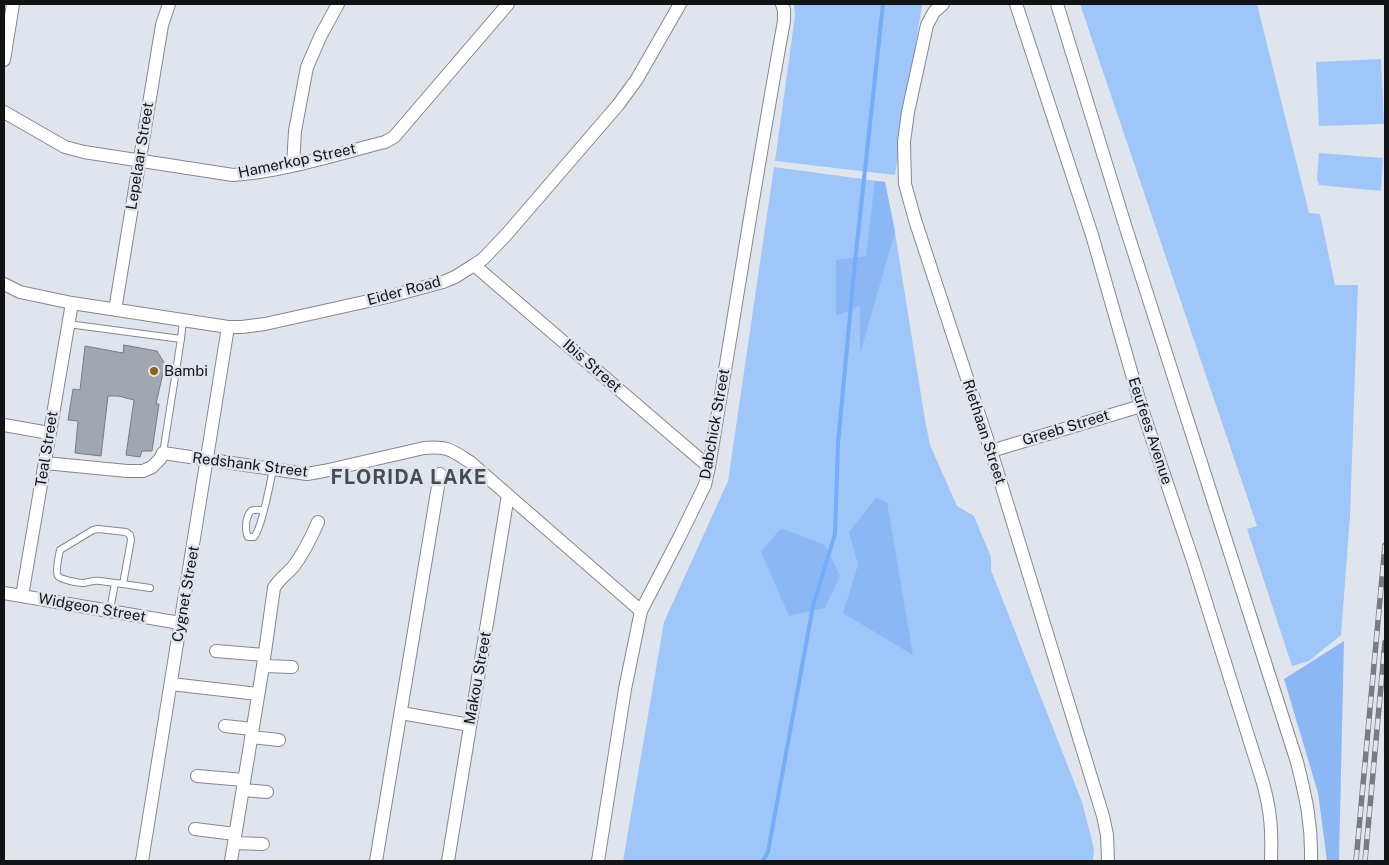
<!DOCTYPE html>
<style>
body{margin:0}
#map{position:relative;width:1389px;height:865px;overflow:hidden;background:#e0e5ed;font-family:"Public Sans",sans-serif}
canvas{display:block}
.frame{position:absolute;inset:0;border:5px solid #111315;pointer-events:none}
</style>
<div id="map">
<canvas width="1389" height="865"></canvas>
<div class="frame"></div>
</div>
<script>
const ctx = document.querySelector('canvas').getContext('2d');
ctx.lineJoin = 'round';
function fill(path, color) {
  ctx.fillStyle = color;
  ctx.fill(path, 'evenodd');
}
function trace(path, color, width, dash) {
  ctx.strokeStyle = color;
  ctx.lineWidth = width;
  ctx.lineCap = dash ? 'butt' : 'round';
  ctx.setLineDash(dash || []);
  ctx.stroke(path);
}
function write(font, color, halo, rows, align = 'center') {
  ctx.font = font + ' "Public Sans",sans-serif';
  ctx.lineWidth = 5;
  ctx.setLineDash([]);
  ctx.textBaseline = 'middle';
  ctx.strokeStyle = halo;
  ctx.fillStyle = color;
  for (const [text, x, y, turn = 0] of rows) {
    ctx.save();
    ctx.translate(x, y);
    ctx.rotate((+turn || 0) * Math.PI / 180);
    ctx.textAlign = isNaN(turn) ? turn : align;
    if (halo) ctx.strokeText(text, 0, 0);
    ctx.fillText(text, 0, 0);
    ctx.restore();
  }
}
fill(new Path2D(`
 M794,4H923L922,5L895,175L775,161L795,16Z
 M1080,4H1257L1309,213L1320,214L1335,285H1358L1350,517L1341,635L1309,661L1292,666L1247,529L1257,526Z
 M1381,59L1384,124L1319,126L1316,62Z
 M1319,153L1383,158L1381,191L1319,185L1317,179Z
 M774,167L885,182L895,232L925,420L930,445L957,506L974,516L991,557V570L1082,802L1094,849L1093,861H623L664,622L728,481Z`), '#9fc6f9');
fill(new Path2D(`
 M875,181L885,182L895,232L860,354V306L836,316V260L866,256Z
 M876,498L887,502L913,655L843,613L858,565L849,532Z
 M781,528L825,545L840,576L825,608L789,616L761,552Z
 M1344,641L1339,861H1327L1318,793L1284,679Z`), '#8bb8f5');
trace(new Path2D(`
 M763,861L768,852L813,606L835,534L838,443L855,262L883,4`), '#74acf8', 4);
const building = new Path2D(`
 M124,345L157,351L165,364L156,404H159L152,451H142L140,457L126,455L134,400L118,396H108L101,456L75,453L78,421L68,420L73,389L80,390L85,346L123,353Z`);
fill(building, '#a1a7ae');
trace(building, '#787d84', 1);
const lane = new Path2D(`
 M68,324L181,339L183,320
 M163,453L181,339
 M264,510C260,510 254,509 251,511C245,517 245,531 248,537H254C262,528 270,484 273,469
 M123,584L131,540L130,535L126,532L98,529L93,530L60,550C59,555 55,572 58,576C61,580 79,583 84,583C90,582 94,580 100,581C116,583 133,585 150,588
 M110,610L115,583`);
const street = new Path2D(`
 M943,4L934,12L927,25L908,112L904,142L905,184L915,220L991,451L1103,816L1107,835L1108,861
 M1016,4L1092,235L1141,406L1193,561L1263,783C1271,812 1272,831 1271,861
 M1057,4L1125,225L1297,762C1306,798 1312,824 1311,861
 M4,60L13,4
 M4,112L65,147L84,152L233,175C282,172 337,154 385,142L394,137L508,4
 M293,165L295,131L307,67L321,35L338,4
 M474,265L709,467
 M4,284L20,292L72,303L228,327H242L265,324L391,296L443,282L455,277L474,265L483,259L506,235L618,105L637,79L680,4
 M115,310L162,25L169,4
 M4,425L49,433
 M991,451L1141,406
 M45,463L127,471H143L152,467L160,459L163,453L307,474L324,471L424,448C448,446 451,450 470,462L641,611
 M4,593L180,623
 M22,596L72,303
 M216,651L264,655
 M263,666L292,667
 M171,684L258,694
 M401,713L470,725
 M225,726L252,729
 M251,737L279,740
 M197,776L244,780
 M243,790L267,792
 M195,829L235,834
 M234,843L263,844
 M142,861L228,327
 M231,861L263,666L274,588C278,580 287,574 293,567C304,553 311,538 318,522
 M376,861L440,474
 M448,861L508,495
 M598,861L625,689L641,611L679,538L705,485L709,467C734,318 757,169 784,21V10L782,4`);
trace(lane, '#838890', 8);
trace(street, '#838890', 14);
trace(lane, '#fff', 6);
trace(street, '#fff', 12);
const rail = new Path2D(`
 M1356,861L1385,545
 M1365,861L1385,642`);
trace(rail, '#787c81', 5.5);
trace(rail, '#e0e5ed', 4, [11]);
for (const [x, y, r, color] of [
 [154,371,5,"#91630e"]
]) {
  const dot = new Path2D();
  dot.arc(x, y, r, 0, 2 * Math.PI);
  ctx.fillStyle = color;
  ctx.fill(dot);
  trace(dot, '#e0e5ed', 2);
}
write('15px', '#111315', '#e0e5ed', [
 ["Lepelaar Street",140,156,-81],
 ["Hamerkop Street",297,161,-12],
 ["Eider Road",404,291,-15],
 ["Ibis Street",592,366,41],
 ["Dabchick Street",715,424,-80],
 ["Greeb Street",1066,428,-17],
 ["Eeufees Avenue",1150,431,72],
 ["Riethaan Street",984,432,72],
 ["Teal Street",47,449,-81],
 ["Redshank Street",250,465,7],
 ["Cygnet Street",186,594,-80],
 ["Widgeon Street",92,608,10],
 ["Makou Street",478,678,-80]
]);
write('15px', '#111315', '#e0e5ed', [
 ["Bambi",164,371]
], 'left');
ctx.letterSpacing = '1px';
write('bold 20px', '#474c52', '#e0e5ed', [
 ["FLORIDA LAKE",409,478]
]);
ctx.letterSpacing = '0px';
</script>
